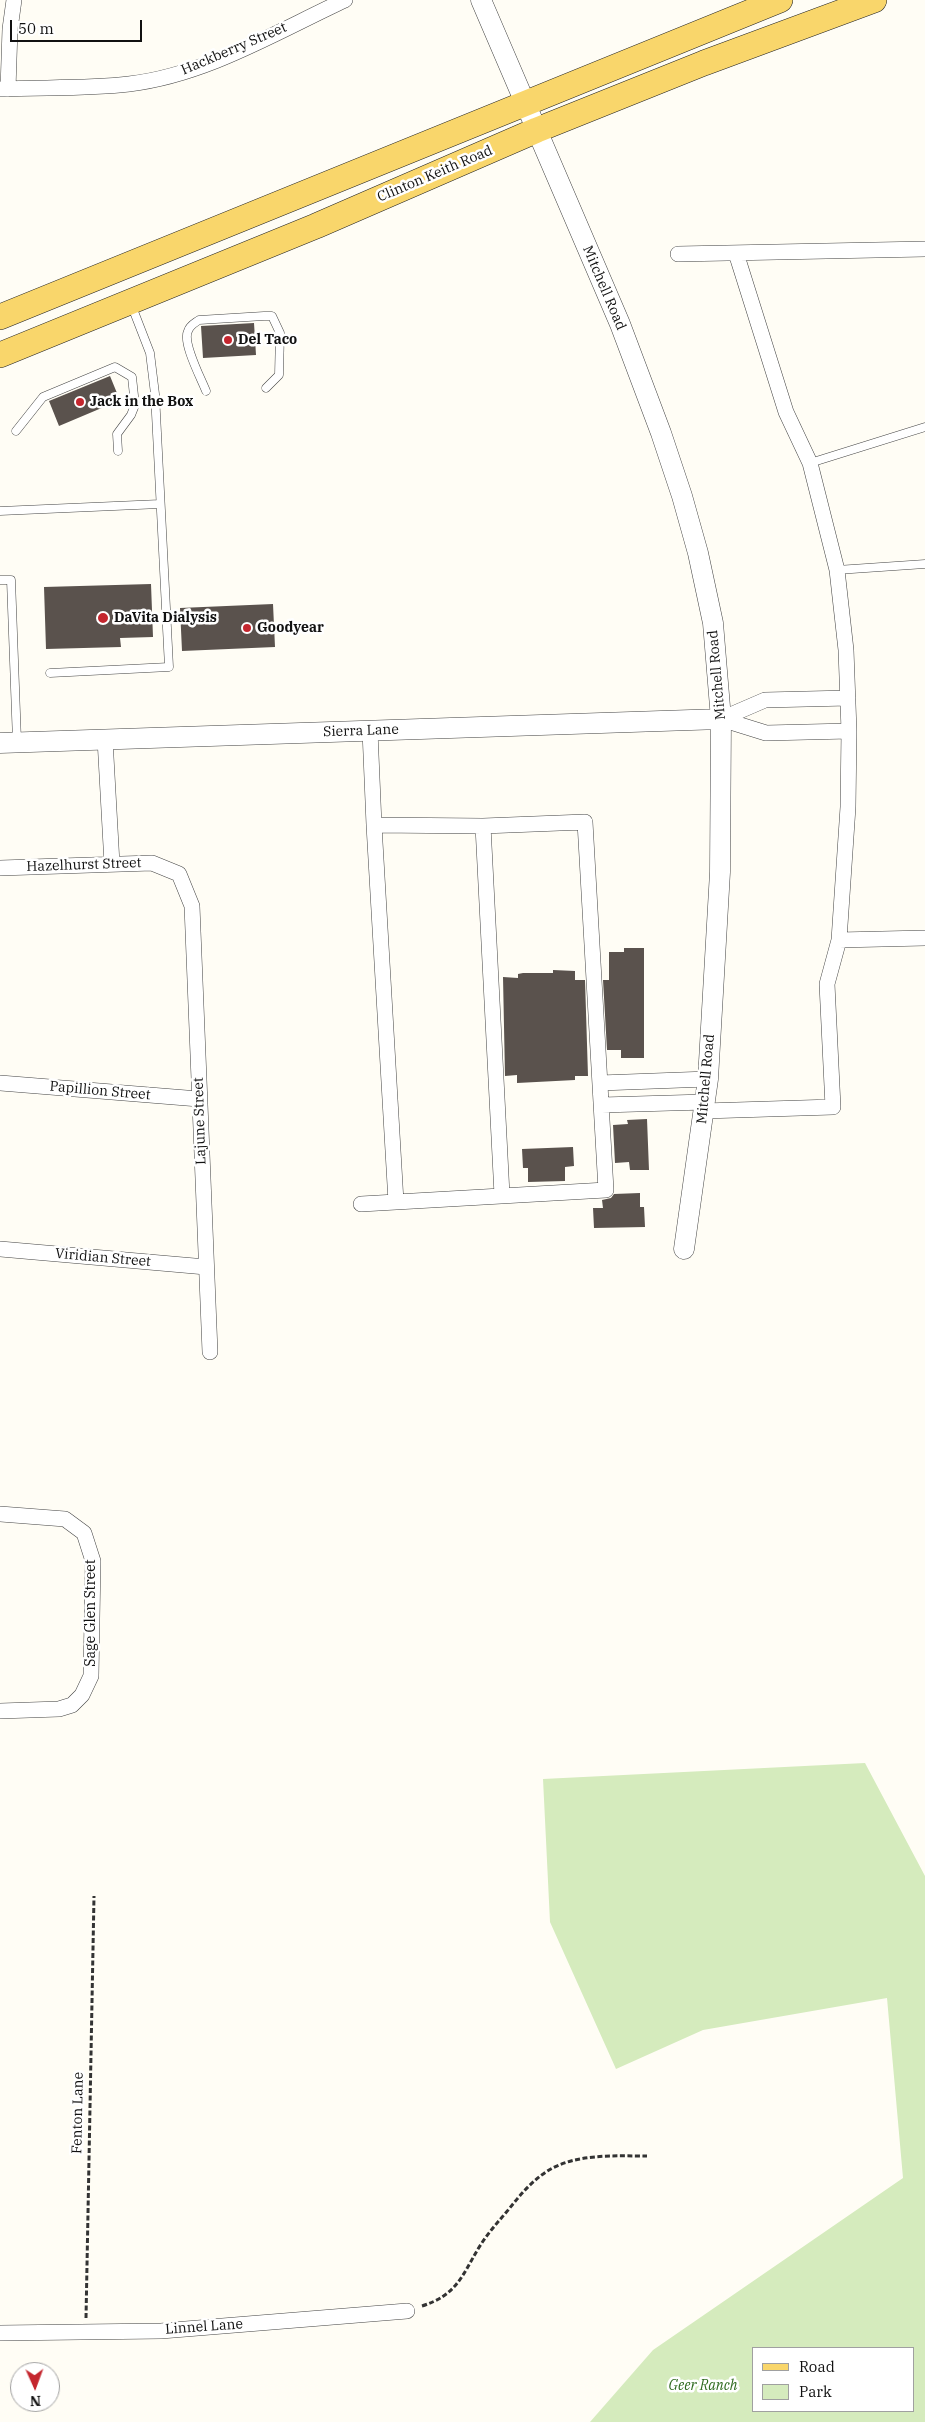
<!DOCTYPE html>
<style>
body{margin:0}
#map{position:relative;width:925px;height:2422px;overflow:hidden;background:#fffdf5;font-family:"IBM Plex Serif",serif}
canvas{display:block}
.legend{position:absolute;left:752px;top:2347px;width:162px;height:65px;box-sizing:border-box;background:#fff;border:1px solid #a0a0a0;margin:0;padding:6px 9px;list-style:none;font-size:15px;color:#111}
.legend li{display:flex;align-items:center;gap:10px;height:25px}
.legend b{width:25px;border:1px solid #a0a0a0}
.north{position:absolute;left:10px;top:2362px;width:50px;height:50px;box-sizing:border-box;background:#fff;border:1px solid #a0a0a0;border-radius:50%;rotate:178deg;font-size:14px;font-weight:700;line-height:20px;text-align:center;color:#111}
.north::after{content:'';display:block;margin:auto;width:18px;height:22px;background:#c4262e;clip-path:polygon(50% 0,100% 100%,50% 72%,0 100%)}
.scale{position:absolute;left:10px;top:20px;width:132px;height:22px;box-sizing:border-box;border:2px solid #111;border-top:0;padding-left:6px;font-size:15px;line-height:18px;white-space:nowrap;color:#111;-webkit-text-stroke:4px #fff;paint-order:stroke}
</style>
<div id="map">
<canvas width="925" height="2422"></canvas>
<ul class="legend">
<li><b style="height:6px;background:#f9d66b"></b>Road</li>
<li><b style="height:14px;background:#d5ebbd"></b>Park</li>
</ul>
<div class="north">N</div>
<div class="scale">50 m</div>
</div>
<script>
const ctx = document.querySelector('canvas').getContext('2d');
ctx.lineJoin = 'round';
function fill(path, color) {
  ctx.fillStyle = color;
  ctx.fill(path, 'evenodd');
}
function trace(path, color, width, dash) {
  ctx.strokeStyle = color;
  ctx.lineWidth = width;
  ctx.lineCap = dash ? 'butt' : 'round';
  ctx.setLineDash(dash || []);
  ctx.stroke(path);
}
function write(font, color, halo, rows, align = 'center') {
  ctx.font = font + ' "IBM Plex Serif",serif';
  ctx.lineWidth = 5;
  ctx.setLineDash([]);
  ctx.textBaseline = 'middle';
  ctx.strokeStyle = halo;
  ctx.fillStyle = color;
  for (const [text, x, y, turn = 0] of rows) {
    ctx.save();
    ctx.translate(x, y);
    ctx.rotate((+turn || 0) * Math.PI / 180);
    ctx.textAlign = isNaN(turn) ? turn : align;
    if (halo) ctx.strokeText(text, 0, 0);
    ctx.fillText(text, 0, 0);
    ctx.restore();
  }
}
fill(new Path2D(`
 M865,1763L925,1876V2422H590L653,2350L903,2178L887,1998L703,2030L616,2069L550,1922L543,1779ZM754,2348H914V2411H754Z`), '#d5ebbd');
fill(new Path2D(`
 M254,323L256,355L203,358L201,326Z
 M110,376L119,398L103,405L104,407L59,426L49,401Z
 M151,584L153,637L120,638L121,647L46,649L44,587Z
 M273,604L275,647L182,651L180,608Z
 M624,948H644V1058H621V1050H607L603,980H609V952H624Z
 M553,970L575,971V980H585L588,1076H575V1080L517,1083V1075L505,1076L503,977L518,978V974L523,973H553Z
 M647,1119L649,1170H630L629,1162L615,1163L613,1125L628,1124L627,1120Z
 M573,1147L574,1166L565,1167V1181L528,1182V1168H523L522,1149Z
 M640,1193V1207H644L645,1227L594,1228L593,1208H603L602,1200L611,1198L614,1194Z`), '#5a524d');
const service = new Path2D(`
 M206,391C201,378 182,343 188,331C190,325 195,323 199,320L264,316H272L280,333L279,375L266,388
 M16,431L43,397L115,367L132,377L135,405L131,415L117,434L118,451
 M810,463L925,427
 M0,511L160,504
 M837,570L925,564
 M0,580H11L17,741
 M50,673L169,667L155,394L150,353L131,304`);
const minor = new Path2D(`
 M0,89C43,87 87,89 129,84C206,75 276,32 345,0
 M8,89L10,29L14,0
 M678,254L925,249
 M721,719L765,700L848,698
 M721,719L766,733L849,731
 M370,731L374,825
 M105,739L112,864
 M0,868L152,863L179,874L192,906L210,1352
 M839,940L925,938
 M0,1083L199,1099
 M600,1083L708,1079
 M602,1105L705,1102
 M704,1111L833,1107L827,984L839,940L848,807L849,731L846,650L837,570L810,463L786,412L736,253
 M396,1202L374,825L483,826L502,1195
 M361,1204L606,1190L585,822L483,826
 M0,1249L206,1267
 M0,1514L65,1519L84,1533L93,1561L91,1676L82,1695L72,1705L59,1709L0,1711
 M0,2333L161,2331L407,2311`);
const tertiary = new Path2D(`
 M481,0L620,324L661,433L682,496L698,553L713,623L721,719L720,872L708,1079L684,1249
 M0,743L721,719`);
const primary = new Path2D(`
 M0,317L780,0
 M0,355L316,226L537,130L704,63L874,0`);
trace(service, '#444', 9);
trace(minor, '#444', 16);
trace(tertiary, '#444', 21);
trace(primary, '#222', 26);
trace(new Path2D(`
 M422,2306C456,2295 461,2278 478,2249C487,2234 498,2222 509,2209C520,2195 531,2182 546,2172C574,2153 616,2156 647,2156
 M86,2318L94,1896`), '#333', 3, [5, 2.5]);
trace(service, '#fff', 8);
trace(minor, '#fff', 15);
trace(tertiary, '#fff', 20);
trace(primary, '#f9d66b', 25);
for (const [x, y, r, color] of [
 [228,340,5,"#c4262e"],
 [80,402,5,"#c4262e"],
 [103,618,6,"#c4262e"],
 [247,628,5,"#c4262e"]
]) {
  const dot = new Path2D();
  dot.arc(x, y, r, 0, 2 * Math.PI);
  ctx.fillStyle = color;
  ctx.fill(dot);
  trace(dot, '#fff', 2);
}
write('14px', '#111', '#fff', [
 ["Hackberry Street",234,49,-23],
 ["Clinton Keith Road",435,174,-23],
 ["Mitchell Road",604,288,67],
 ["Mitchell Road",717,675,-95],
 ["Sierra Lane",361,731,-2],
 ["Hazelhurst Street",84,865,-2],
 ["Mitchell Road",706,1079,-85],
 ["Papillion Street",100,1091,5],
 ["Lajune Street",200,1121,-92],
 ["Viridian Street",103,1258,5],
 ["Sage Glen Street",91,1613,-90],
 ["Fenton Lane",78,2113,-89],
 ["Linnel Lane",204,2327,-4]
]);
write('bold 14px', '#111', '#fff', [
 ["Del Taco",238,340],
 ["Jack in the Box",90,402],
 ["DaVita Dialysis",114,618],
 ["Goodyear",257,628]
], 'left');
write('italic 14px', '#2f6b1f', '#fff', [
 ["Geer Ranch",703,2386]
]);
</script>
